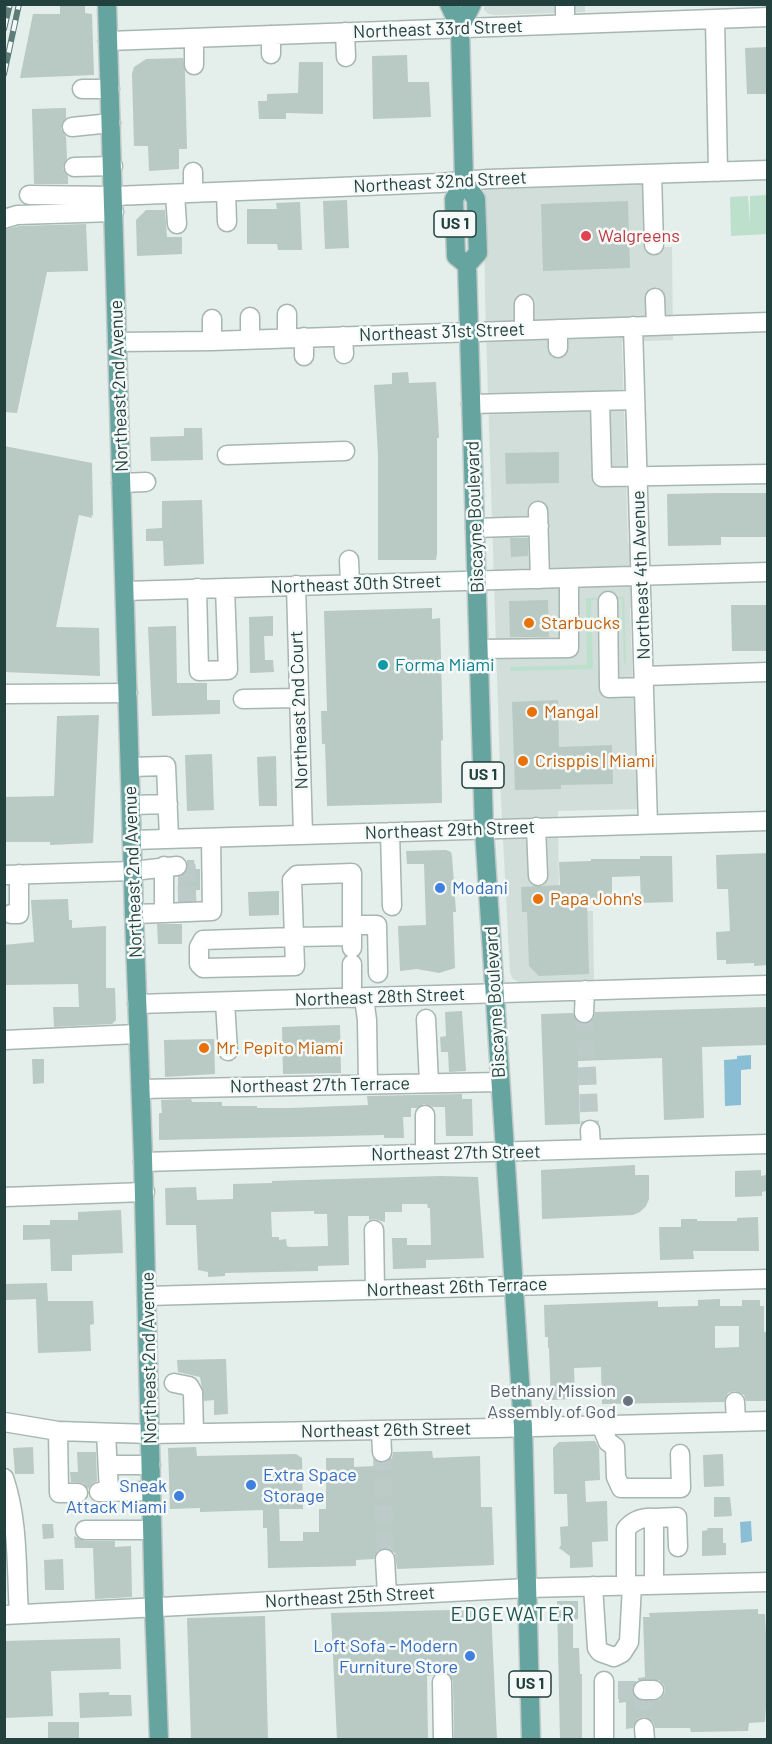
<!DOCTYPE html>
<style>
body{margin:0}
#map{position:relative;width:772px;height:1744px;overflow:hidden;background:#e4eeeb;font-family:Barlow,sans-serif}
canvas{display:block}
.frame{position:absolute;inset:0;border:6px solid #22403d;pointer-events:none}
</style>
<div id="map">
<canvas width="772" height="1744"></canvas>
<div class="frame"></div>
</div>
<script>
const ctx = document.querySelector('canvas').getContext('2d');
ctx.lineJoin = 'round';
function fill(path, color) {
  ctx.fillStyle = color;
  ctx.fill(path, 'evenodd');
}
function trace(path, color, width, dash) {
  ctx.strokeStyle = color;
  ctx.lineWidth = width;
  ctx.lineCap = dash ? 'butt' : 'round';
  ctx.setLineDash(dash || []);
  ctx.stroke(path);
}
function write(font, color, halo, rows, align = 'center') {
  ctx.font = font + ' Barlow,sans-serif';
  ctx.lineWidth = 5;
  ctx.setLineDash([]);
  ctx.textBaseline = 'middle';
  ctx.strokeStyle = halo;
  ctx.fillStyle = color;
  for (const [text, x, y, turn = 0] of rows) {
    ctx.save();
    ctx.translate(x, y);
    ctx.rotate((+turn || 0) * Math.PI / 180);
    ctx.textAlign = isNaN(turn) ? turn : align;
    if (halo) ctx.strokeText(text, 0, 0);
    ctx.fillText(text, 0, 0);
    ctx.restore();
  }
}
fill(new Path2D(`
 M484,5H585V12L494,15L489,14L484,10Z
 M657,182L661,247H672L673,340L622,342L628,542L633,548L634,605L630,609L638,809L558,811L559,911H593L594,983L522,984L513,979L510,973L501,801L485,300L484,186Z`), '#d2deda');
fill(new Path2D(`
 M767,195V234L731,236L730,197L748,196L750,224V196Z
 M624,597L626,663H624L622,599L591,600L593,669L510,671V667L587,665L586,598Z`), '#bce0cb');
fill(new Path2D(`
 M751,1055V1069L741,1070V1105L725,1106L724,1060L737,1059V1056Z
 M751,1521L752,1541L741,1543L740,1522Z`), '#8abed5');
fill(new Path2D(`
 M60,4H85V13L92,14L94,75L20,78L33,14H60Z
 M768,47V94H747L745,48Z
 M407,55L408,82H429L431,117L373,119L372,56Z
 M183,58L185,72L187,149H179V169L149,171L148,146H134L132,74L134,67L146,59Z
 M299,62H323V114L286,113V119H259L258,101H267V94L298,93Z
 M66,108V118L61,128L66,137L67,158L63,168L68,176V184H34L32,109Z
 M347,200L349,248L325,249L323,201Z
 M628,201L630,268L543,271L541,204Z
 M300,202L302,250H278L277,244H247V209H277L276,203Z
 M146,210H165L167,237H182V254L137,256L136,220Z
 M86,224L88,271L47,272L17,413L4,412V230L19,226Z
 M408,372L409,383L436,382L439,438H437V554L436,560H378V455L374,385L392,384V373Z
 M184,428H202L203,460L151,461L150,437L184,436Z
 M4,446L92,463L93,516L91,515L92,518L79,515L56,627L99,628L100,676L4,672Z
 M559,452V483L506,484L505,453Z
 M720,493H768V537H721V545L668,546L667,494Z
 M202,500L204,564L164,566L163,541H146V529L162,528V501Z
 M510,538H528V556L511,557Z
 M548,600L549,637H510L509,601Z
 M731,605H768V651H732Z
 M432,608V619L440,618L443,740L441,741L442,803L327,806L325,744H322L321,711H327L324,611Z
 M273,616V636H264L265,660H273L274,672L250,673L249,617Z
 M176,626L177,683H207V700H220V714L152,716L148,627Z
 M558,700L559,747L612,745L613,784L561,785V789L515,790L512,702Z
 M99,715L93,843L50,845V842H4V797L54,796L57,716Z
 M212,754L214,810L187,811L185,755Z
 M276,756L277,806H259L257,757Z
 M446,850L451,852L452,856L456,912H453L455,968L439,973L417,969L400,971L398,926L426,925L424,864H407L406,851Z
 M768,853V965L754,966V963L726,964V960H717L716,932L730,931L728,889H717L716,855Z
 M640,856H672L673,902L641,903L640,876L612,877V902L587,903L589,974L539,976L529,966L527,912H522L521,887L560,885L559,862L591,861V859H640Z
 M187,860H194L195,869H200V890H196V900L178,901V877L187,871Z
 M279,891V915L249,916L248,892Z
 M68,899L69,920H72V928L106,926V988H115L116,1020L112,1024L54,1027L53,1007H79L78,984L4,985V945L34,942L31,900Z
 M157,924H182V944H158Z
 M768,1007V1045L702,1047L704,1118L664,1120L662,1058L578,1061L580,1124L545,1125L541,1014L573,1013L578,1022L584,1024L593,1019L595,1012Z
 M462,1011L466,1071L449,1072L448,1052H441L440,1037L446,1036L445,1012Z
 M340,1025L341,1073L283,1074L282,1027Z
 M214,1039L215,1074L165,1077L164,1040Z
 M32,1059H44V1083L33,1084Z
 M462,1094V1099H472L473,1136H446L445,1107H433L424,1104L417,1108H411V1117H403L404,1138H384V1135L159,1140V1113H162L161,1100L191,1099L192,1102H222V1106H257V1108H290L368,1105L367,1096Z
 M635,1165V1175H649V1199L646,1206L640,1212L633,1215L542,1219L541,1170Z
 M761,1170V1176L766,1175V1191L762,1192V1196L735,1197V1171Z
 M441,1176L478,1177L484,1258L426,1260V1268L393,1269L392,1238H407V1245H431L430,1208H428L427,1204H402V1212H385V1222L374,1219L369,1220V1216H348L349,1265L318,1266V1271L225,1273V1276L208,1277V1272L198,1270L196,1225H166L165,1188L196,1187L197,1200L233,1199V1184L272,1183V1181ZM314,1211V1214H327L328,1246L290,1247L287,1246L286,1239L279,1240V1237H272L271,1212Z
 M121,1210L123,1253L72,1255V1271H51L50,1239L23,1240V1225H50V1220H78V1212Z
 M758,1217L759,1251H693L694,1259L660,1260L659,1227H681V1219H697V1221H737V1218Z
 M47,1283L48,1301H93L94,1324L90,1325L91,1351L38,1353L36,1299L4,1300V1284Z
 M720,1299V1306H742V1300H760V1306H764V1332H768V1401H746L744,1395L735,1391L728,1393L724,1402L602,1404L601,1367L574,1368L575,1399L551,1400L549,1348H548V1337H545L544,1305L658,1301V1307L698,1306V1300ZM715,1326H739V1347L715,1348Z
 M226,1359L228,1414L214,1415V1400L204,1401L200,1377L178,1372L177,1360Z
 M595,1441L599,1448L600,1480L585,1481L586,1502L607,1501L608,1541L592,1542L593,1567L570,1568V1556L559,1548L561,1545L560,1527L568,1526L567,1494H554L553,1448L559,1442Z
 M33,1447L34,1474H15L13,1448Z
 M196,1447L197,1456L296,1454L302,1458L303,1509H279L280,1541H303V1532H319V1509H326V1458H354V1467L376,1466V1461L382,1463L388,1462L392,1458L393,1452L432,1451L433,1458L480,1456L481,1507H492L494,1565L397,1569L395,1553L385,1548L378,1550L374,1559L356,1560V1566L268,1568L267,1528H263V1510L200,1512V1508L170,1509L168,1448Z
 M77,1452H96L97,1481L93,1483L88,1489L83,1483L71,1482L70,1472H78Z
 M723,1454L724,1486L704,1487L703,1455Z
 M714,1497H730L732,1516L714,1517Z
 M42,1524H53L54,1538L43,1539Z
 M707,1528H723V1543H726V1555L702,1556V1531L708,1530Z
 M74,1536L85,1541H115V1547L131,1546L132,1597L95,1599L93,1548H75Z
 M63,1559L64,1590H45L44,1560Z
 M557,1601H578V1619L573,1620V1648H579L580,1674H582V1740H560Z
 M491,1609L497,1740H454L453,1681L448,1673L442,1671L437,1672L432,1676H427L428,1740H337L331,1613Z
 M758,1609V1614H765L768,1679L765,1722L749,1723L748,1731L691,1732L690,1728H655L653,1721L644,1717L637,1719L633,1728L626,1729V1702L619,1703L618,1686L633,1687L634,1696L643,1701L659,1700L663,1696L665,1691L664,1685L659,1680H638V1678L645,1677L643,1617H650L649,1613Z
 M265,1616L268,1740H191L187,1618Z
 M120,1638L121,1669L51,1671L53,1716L4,1718V1641Z
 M109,1692V1695H131L132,1716L80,1718L79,1693Z
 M48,1722H79V1740H48Z`), '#b9c9c4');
trace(new Path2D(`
 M178,874L200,873
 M178,895L196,894
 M584,1013L590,1130
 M382,1452L385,1559
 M618,1690H643L644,1728`), '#bdcbc8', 18, [18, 9]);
const minor = new Path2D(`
 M565,4V24
 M715,19L718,172
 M345,32L346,57
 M271,35V54
 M194,38V65
 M108,41L768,17
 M82,89H110
 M72,127L111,123
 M74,167L113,166
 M193,172V193
 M652,174L654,245
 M226,192L227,222
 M175,194L177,224
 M29,195L114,196L439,183L488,179L768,170
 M4,219L17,215L114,212
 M655,298L656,325
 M287,314V338
 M250,317V339
 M212,319V341
 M633,326L648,824
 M524,329V304
 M558,329V348
 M343,336L344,354
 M304,337V356
 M117,342L212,341L768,322
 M600,401L602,477L768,474
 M471,404L635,400
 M227,455L345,451
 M121,483L146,482
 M538,511L540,579
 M475,528L539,526
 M349,560L350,584
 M296,585L303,835
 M197,588L199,671L228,670L225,588
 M125,591L768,572
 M608,601L609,688L644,687
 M479,649L569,648V578
 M644,676L768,672
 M4,694L128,693
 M243,699L299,698
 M130,767L166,766L169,838
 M132,805L168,804
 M536,827L538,876
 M390,832L392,906
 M132,840L768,821
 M4,875L133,871L177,866
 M164,913L212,911L211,838
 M11,914H19V874
 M134,914L164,913V866
 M352,925H377L378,973
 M352,936L294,937L295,966L203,968L199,964V947L203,940L294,937L292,880L297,875L352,873C352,898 352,923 352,948
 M352,964V998
 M364,998L367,1020L368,1084
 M225,1002L228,1051
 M137,1004L768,985
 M584,1013L585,990
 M426,1019L429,1083
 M4,1040L138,1034
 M141,1089L500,1082
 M425,1115V1154
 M590,1130L591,1149
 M143,1162L768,1144
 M4,1197L145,1192
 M374,1230L375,1290
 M147,1296L768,1279
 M174,1383L189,1386L193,1393L194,1433
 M735,1402L736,1422
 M4,1422L58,1431L150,1434L496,1428L768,1421
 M601,1425L608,1442L615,1447L616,1477L621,1488H681L680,1454
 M381,1430L382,1452
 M58,1431L59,1493H78
 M106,1433L109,1492
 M108,1465H151
 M4,1478C19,1522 16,1569 19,1614
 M99,1492L152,1491
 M654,1518L677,1517L678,1547
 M85,1530H152
 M385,1559L387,1595
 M626,1585V1529C634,1520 642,1517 654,1518V1585
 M593,1586L597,1648L600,1652L614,1657L622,1653L629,1642L632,1585
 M4,1615L528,1588L768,1582
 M604,1681V1740
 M442,1682L443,1740
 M643,1690H654
 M644,1728L645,1740`);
const major = new Path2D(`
 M107,4L134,914L143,1157L154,1607L159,1740
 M449,4L460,28L464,181L476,199L478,253L467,265L484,829L523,1427L531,1740
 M460,28L472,4
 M464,181L454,199L456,256L467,265`);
trace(minor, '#a6b6b3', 21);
trace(major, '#c1cac9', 21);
trace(minor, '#fff', 18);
trace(major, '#66a59f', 18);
const rail = new Path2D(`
 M4,29L10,4
 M4,74L19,4`);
trace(rail, '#5d7c78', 6);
trace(rail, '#f5faf8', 4, [11]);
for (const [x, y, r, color] of [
 [586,236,6,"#e0444e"],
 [529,623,6,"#e8710a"],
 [383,665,6,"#0f9aa8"],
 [532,712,6,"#e8710a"],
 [523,761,6,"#e8710a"],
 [440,888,6,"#3f7fe0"],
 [538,899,6,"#e8710a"],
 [204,1048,6,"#e8710a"],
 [628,1401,6,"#6b7280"],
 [251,1485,6,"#3f7fe0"],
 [179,1496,6,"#3f7fe0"],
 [470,1656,6,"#3f7fe0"]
]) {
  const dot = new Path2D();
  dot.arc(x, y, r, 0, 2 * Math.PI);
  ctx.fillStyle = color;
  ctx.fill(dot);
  trace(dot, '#f5faf8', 2);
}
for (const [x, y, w] of [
 [455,224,42],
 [483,775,42],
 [530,1684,42]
]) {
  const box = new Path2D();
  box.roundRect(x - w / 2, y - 13, w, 26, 4.5);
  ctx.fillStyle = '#f5faf8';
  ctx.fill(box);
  trace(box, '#22403d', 1.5);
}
write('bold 16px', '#22403d', null, [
 ["US 1",455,224],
 ["US 1",483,775],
 ["US 1",530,1684]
]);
write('18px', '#22403d', '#f5faf8', [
 ["Northeast 33rd Street",438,29,-2],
 ["Northeast 32nd Street",440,182,-3],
 ["Northeast 31st Street",442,332,-2],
 ["Northeast 2nd Avenue",119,386,-92],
 ["Biscayne Boulevard",475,517,-92],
 ["Northeast 4th Avenue",641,575,-92],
 ["Northeast 30th Street",356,584,-2],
 ["Northeast 2nd Court",299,710,-92],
 ["Northeast 29th Street",450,830,-2],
 ["Northeast 2nd Avenue",133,872,-92],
 ["Northeast 28th Street",380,997,-2],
 ["Biscayne Boulevard",495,1002,-93],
 ["Northeast 27th Terrace",320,1085,-1],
 ["Northeast 27th Street",456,1153,-1],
 ["Northeast 26th Terrace",457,1287,-2],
 ["Northeast 2nd Avenue",149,1358,-91],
 ["Northeast 26th Street",386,1430,-1],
 ["Northeast 25th Street",350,1597,-3]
]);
write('18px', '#be3a42', '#f5faf8', [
 ["Walgreens",598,236]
], 'left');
write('18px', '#c56008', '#f5faf8', [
 ["Starbucks",541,623],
 ["Mangal",544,712],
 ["Crisppis | Miami",535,761],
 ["Papa John's",550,899],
 ["Mr. Pepito Miami",216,1048]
], 'left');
write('18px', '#0d838f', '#f5faf8', [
 ["Forma Miami",395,665]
], 'left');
write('18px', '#366cbe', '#f5faf8', [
 ["Modani",452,888],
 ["Extra Space",263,1475],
 ["Storage",263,1496],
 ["Sneak",167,1486,"right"],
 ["Attack Miami",167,1507,"right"],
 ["Loft Sofa - Modern",458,1646,"right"],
 ["Furniture Store",458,1667,"right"]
], 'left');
write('18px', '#5b616d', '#f5faf8', [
 ["Bethany Mission",616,1391],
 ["Assembly of God",616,1412]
], 'right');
ctx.letterSpacing = '1.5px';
write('20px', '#1d544f', '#f5faf8', [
 ["EDGEWATER",513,1614]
]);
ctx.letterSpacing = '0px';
</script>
